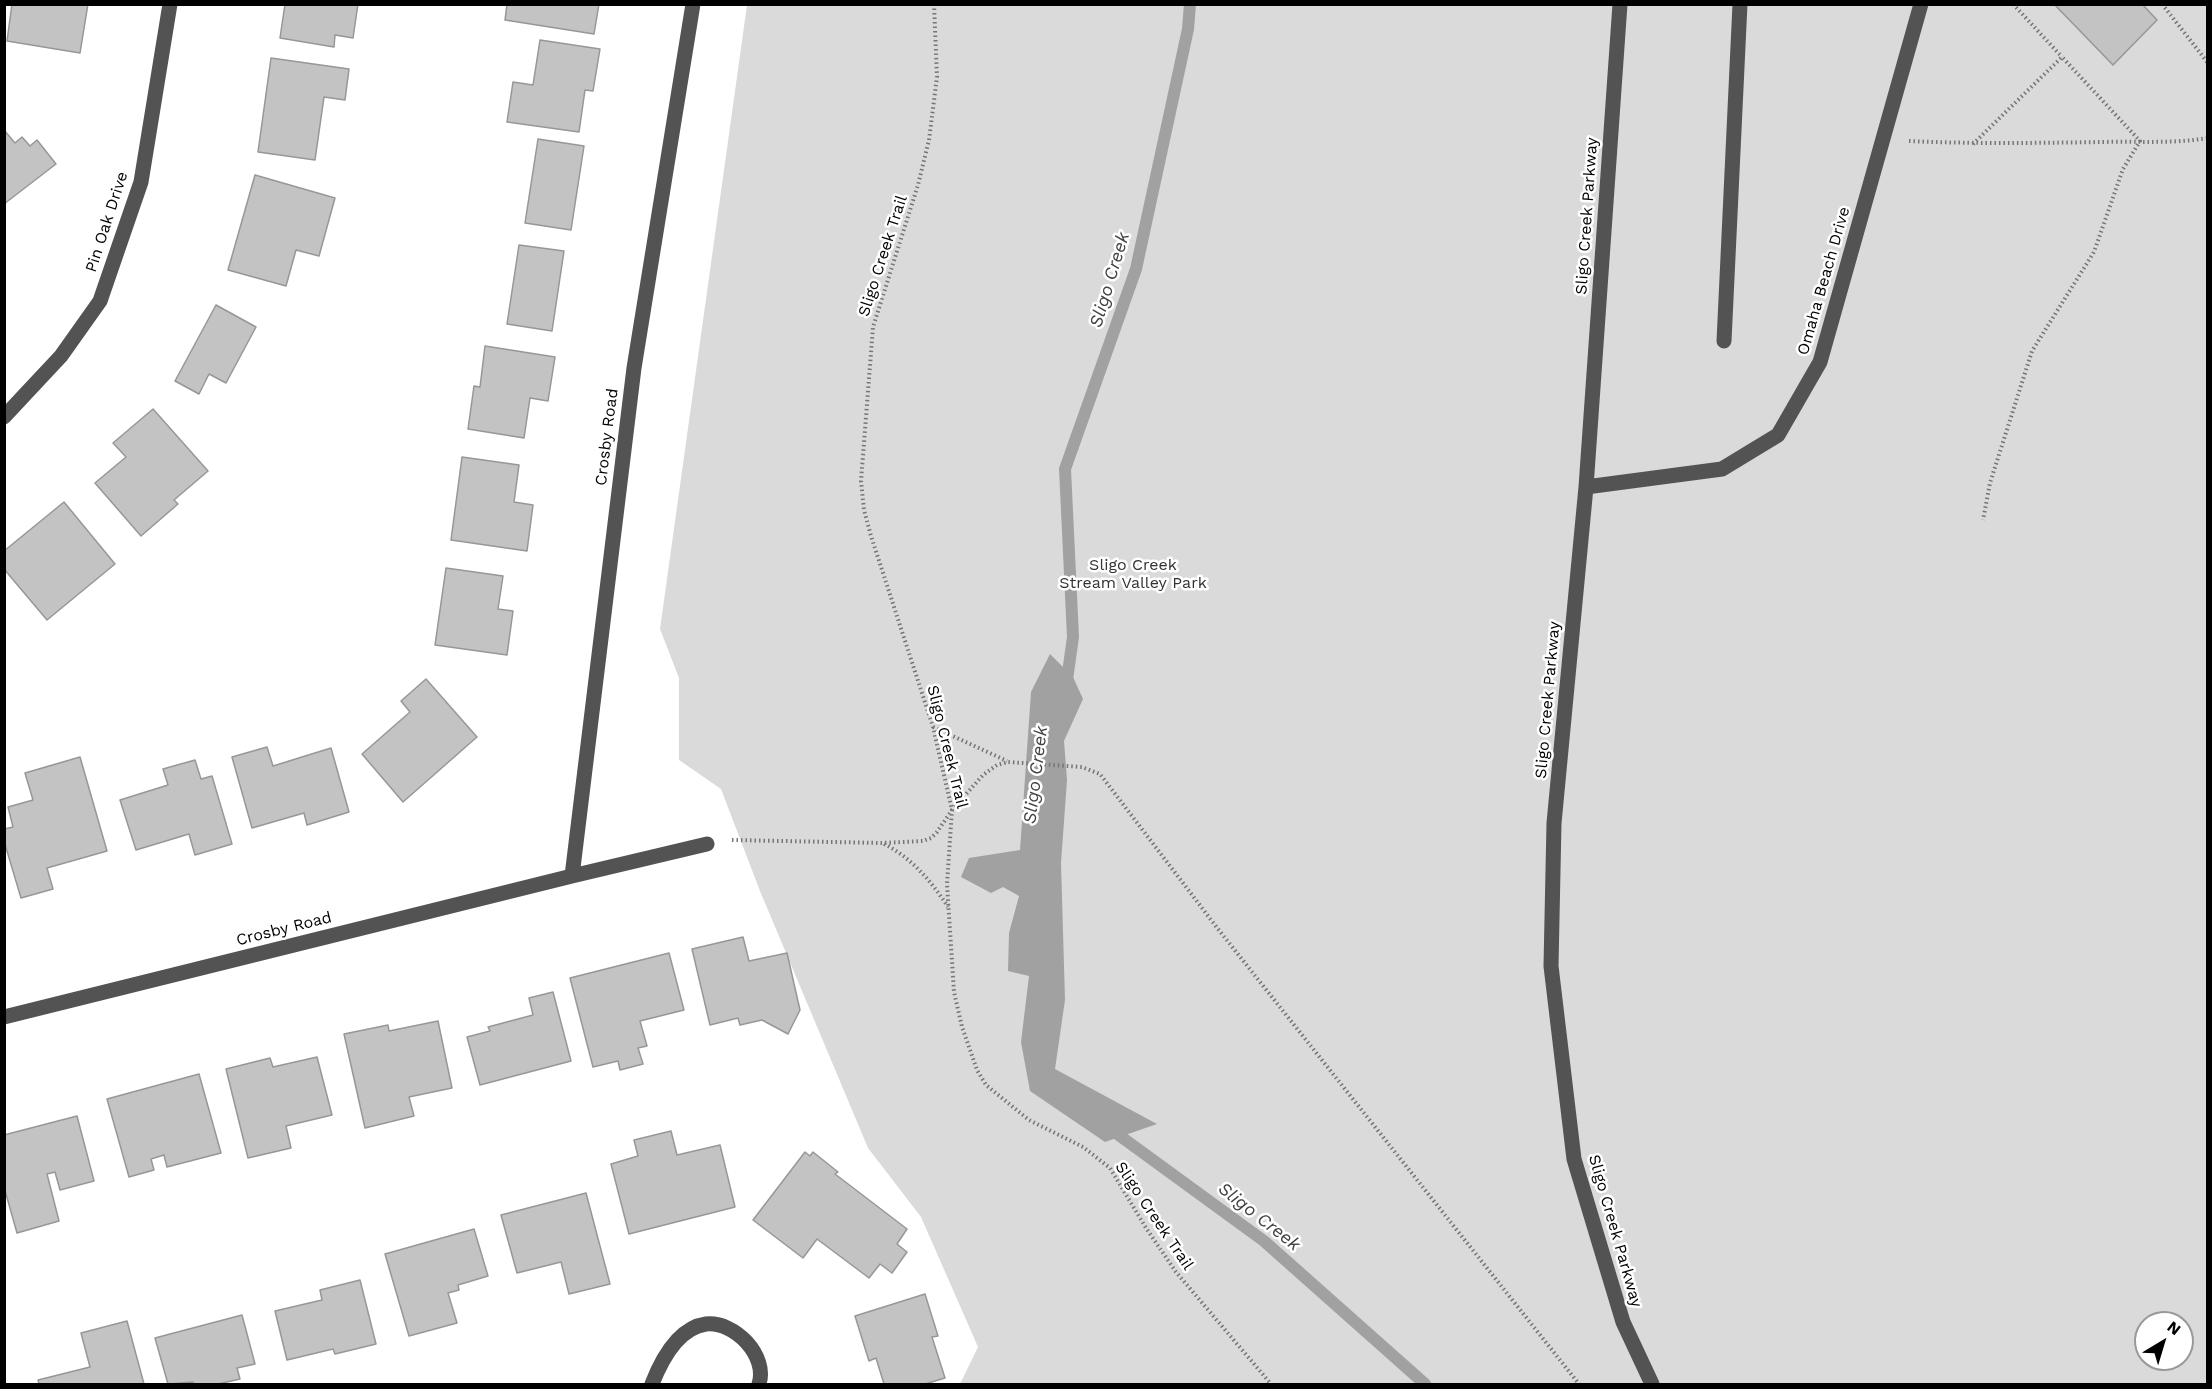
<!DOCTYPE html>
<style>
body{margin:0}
#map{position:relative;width:2212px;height:1389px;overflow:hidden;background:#fff;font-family:"Work Sans",sans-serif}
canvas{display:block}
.frame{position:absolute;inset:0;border:6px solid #000;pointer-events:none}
.north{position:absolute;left:2134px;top:1311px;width:60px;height:60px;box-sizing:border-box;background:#fff;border:2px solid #999;border-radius:50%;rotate:38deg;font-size:16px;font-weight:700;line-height:24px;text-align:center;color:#000}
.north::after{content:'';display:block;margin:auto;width:21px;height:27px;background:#000;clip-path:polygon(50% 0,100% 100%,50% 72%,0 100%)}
</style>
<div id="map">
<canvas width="2212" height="1389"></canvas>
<div class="frame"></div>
<div class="north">N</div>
</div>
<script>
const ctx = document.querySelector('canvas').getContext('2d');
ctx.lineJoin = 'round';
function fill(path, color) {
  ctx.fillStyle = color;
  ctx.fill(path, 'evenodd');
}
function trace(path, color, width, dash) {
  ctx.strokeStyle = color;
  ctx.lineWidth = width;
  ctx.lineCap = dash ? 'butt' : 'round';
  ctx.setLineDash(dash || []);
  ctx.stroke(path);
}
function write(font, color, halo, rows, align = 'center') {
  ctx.font = font + ' "Work Sans",sans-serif';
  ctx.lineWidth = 5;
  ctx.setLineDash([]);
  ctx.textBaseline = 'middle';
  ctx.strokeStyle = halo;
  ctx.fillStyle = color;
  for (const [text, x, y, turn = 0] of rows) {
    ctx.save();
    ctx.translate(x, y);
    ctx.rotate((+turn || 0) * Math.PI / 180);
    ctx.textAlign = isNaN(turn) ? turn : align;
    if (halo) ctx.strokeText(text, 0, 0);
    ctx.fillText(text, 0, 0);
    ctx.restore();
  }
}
fill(new Path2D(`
 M747,5H2207V1384H960L978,1347L921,1217L868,1148L760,891L721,789L679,760V678L660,629ZM2146,1323H2182V1359H2146Z`), '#dadada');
fill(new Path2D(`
 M1050,654L1073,677L1083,699L1064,741L1067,780L1061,863L1065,1000L1055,1069L1157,1124L1105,1142L1030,1091L1021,1042L1029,976L1008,971L1009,933L1019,896L1003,887L991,893L961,877L969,858L1020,850L1031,692Z`), '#a1a1a1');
trace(new Path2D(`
 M1066,687L1073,637L1065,469L1136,269L1188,29L1190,4
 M1109,1128L1264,1241L1425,1384`), '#a1a1a1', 12);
const building = new Path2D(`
 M12,4H88L80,53L7,41Z
 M285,4H358L353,38L335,35L334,47L280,38Z
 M507,4H599L594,34L505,20Z
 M2054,4H2142L2157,20L2113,65Z
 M540,40L600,49L593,91L585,90L579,132L507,122L513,82L533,85Z
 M271,58L349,69L345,100L324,97L315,160L258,152Z
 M4,130L15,143L22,137L30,146L37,140L56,164L4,204Z
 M538,139L584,146L571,230L525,223Z
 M255,175L335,198L319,256L296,250L286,286L228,270Z
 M519,245L564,251L552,331L507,324Z
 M216,305L256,327L226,383L209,374L199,394L175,381Z
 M485,346L555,357L548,401L530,398L524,438L468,429L474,386L480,387Z
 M153,409L208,471L174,500L178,504L141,536L95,483L126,457L113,443Z
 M462,457L519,465L514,502L533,505L527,551L451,540Z
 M64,502L115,564L47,620L4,569V551Z
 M446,568L503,576L498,609L513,611L507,655L435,645Z
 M426,679L477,737L403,802L362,754L410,712L401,701Z
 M267,747L273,766L331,748L349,812L307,825L304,813L252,828L232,757Z
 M80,757L107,851L47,868L53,889L21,898L4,841V829L13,827L8,807L33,800L25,773Z
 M195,760L201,779L212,776L232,844L195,855L189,834L136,850L120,800L168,785L163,769Z
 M743,937L749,961L787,953L800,1010L788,1034L762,1020L740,1025L738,1018L710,1025L692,949Z
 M669,953L684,1010L640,1021L647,1046L638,1048L643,1064L620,1070L618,1061L593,1067L570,978Z
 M553,992L571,1061L480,1085L467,1037L490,1031L488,1027L533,1015L529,998Z
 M438,1021L452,1088L409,1097L414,1116L365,1128L344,1034L388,1025L389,1031Z
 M317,1057L332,1115L286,1126L291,1148L248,1158L226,1069L270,1058L273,1067Z
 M199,1074L221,1153L167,1167L164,1155L151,1159L154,1170L129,1177L107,1099Z
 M77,1116L94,1181L60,1190L55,1172L47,1174L59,1221L17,1233L4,1187V1135Z
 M671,1131L677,1155L720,1145L735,1207L629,1234L611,1164L638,1156L634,1140Z
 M805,1152L810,1156L813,1152L838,1172L835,1174L907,1229L897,1244L907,1252L892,1273L880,1264L869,1278L817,1239L803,1258L753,1220Z
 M586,1193L610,1284L569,1294L561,1262L517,1273L501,1215Z
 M474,1229L488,1276L458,1285L459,1290L448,1293L457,1323L409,1336L385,1254Z
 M360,1280L376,1344L335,1354L333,1349L287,1360L275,1311L322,1300L320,1290Z
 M925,1294L938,1336L932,1337L945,1378L925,1384H884L876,1358L869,1361L855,1316Z
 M242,1315L255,1364L237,1368L240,1379L218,1384H193V1382L168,1384L155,1338Z
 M127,1321L144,1384H39L38,1380L90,1367L81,1333Z`);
fill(building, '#c3c3c3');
trace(building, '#979797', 1.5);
trace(new Path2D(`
 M934,4L937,77L929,140L918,185L873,327L861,481L864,510L871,536L933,727L952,810L947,884L954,992L962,1027L977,1070L986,1085L1029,1120L1083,1147L1110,1168L1146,1228L1176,1272L1271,1384
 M2013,4L2062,57
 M2162,4L2208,63
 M1909,141C1973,144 2037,143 2102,142C2138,141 2172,144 2208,138
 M1973,144L2062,57L2140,141L2123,169L2094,252L2032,351L1990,483L1983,520
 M933,727L1007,761
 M732,840L882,843L923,841L931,838L937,832L952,810L983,775L997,765L1008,762L1082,767L1100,774L1218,929L1579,1384
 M884,844C912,858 931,881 948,907`), '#757575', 4, [1.5, 3]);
trace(new Path2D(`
 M1620,4L1586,487L1554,823L1551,966L1574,1159L1623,1322L1652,1384
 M1724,341L1740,4
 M4,417L61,356L100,301L141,182L170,4
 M1586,487L1722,469L1778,435L1820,362L1921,4
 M572,876L707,844
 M4,1017L572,876L634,368L693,4
 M652,1384C661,1361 677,1328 706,1324C735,1321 768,1356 759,1384`), '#535353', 15);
write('16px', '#000', '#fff', [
 ["Sligo Creek Parkway",1587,216,-86],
 ["Pin Oak Drive",107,222,-72],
 ["Sligo Creek Trail",883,256,-72],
 ["Omaha Beach Drive",1824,281,-74],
 ["Crosby Road",607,437,-83],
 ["Sligo Creek Parkway",1548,700,-85],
 ["Sligo Creek Trail",947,747,76],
 ["Crosby Road",284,929,-14],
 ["Sligo Creek Trail",1154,1216,56],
 ["Sligo Creek Parkway",1615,1231,74]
]);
write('16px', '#313131', '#fff', [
 ["Sligo Creek",1133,565],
 ["Stream Valley Park",1133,583]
]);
write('italic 18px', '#424242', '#fff', [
 ["Sligo Creek",1110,280,-73],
 ["Sligo Creek",1036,775,-83],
 ["Sligo Creek",1259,1217,38]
]);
</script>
